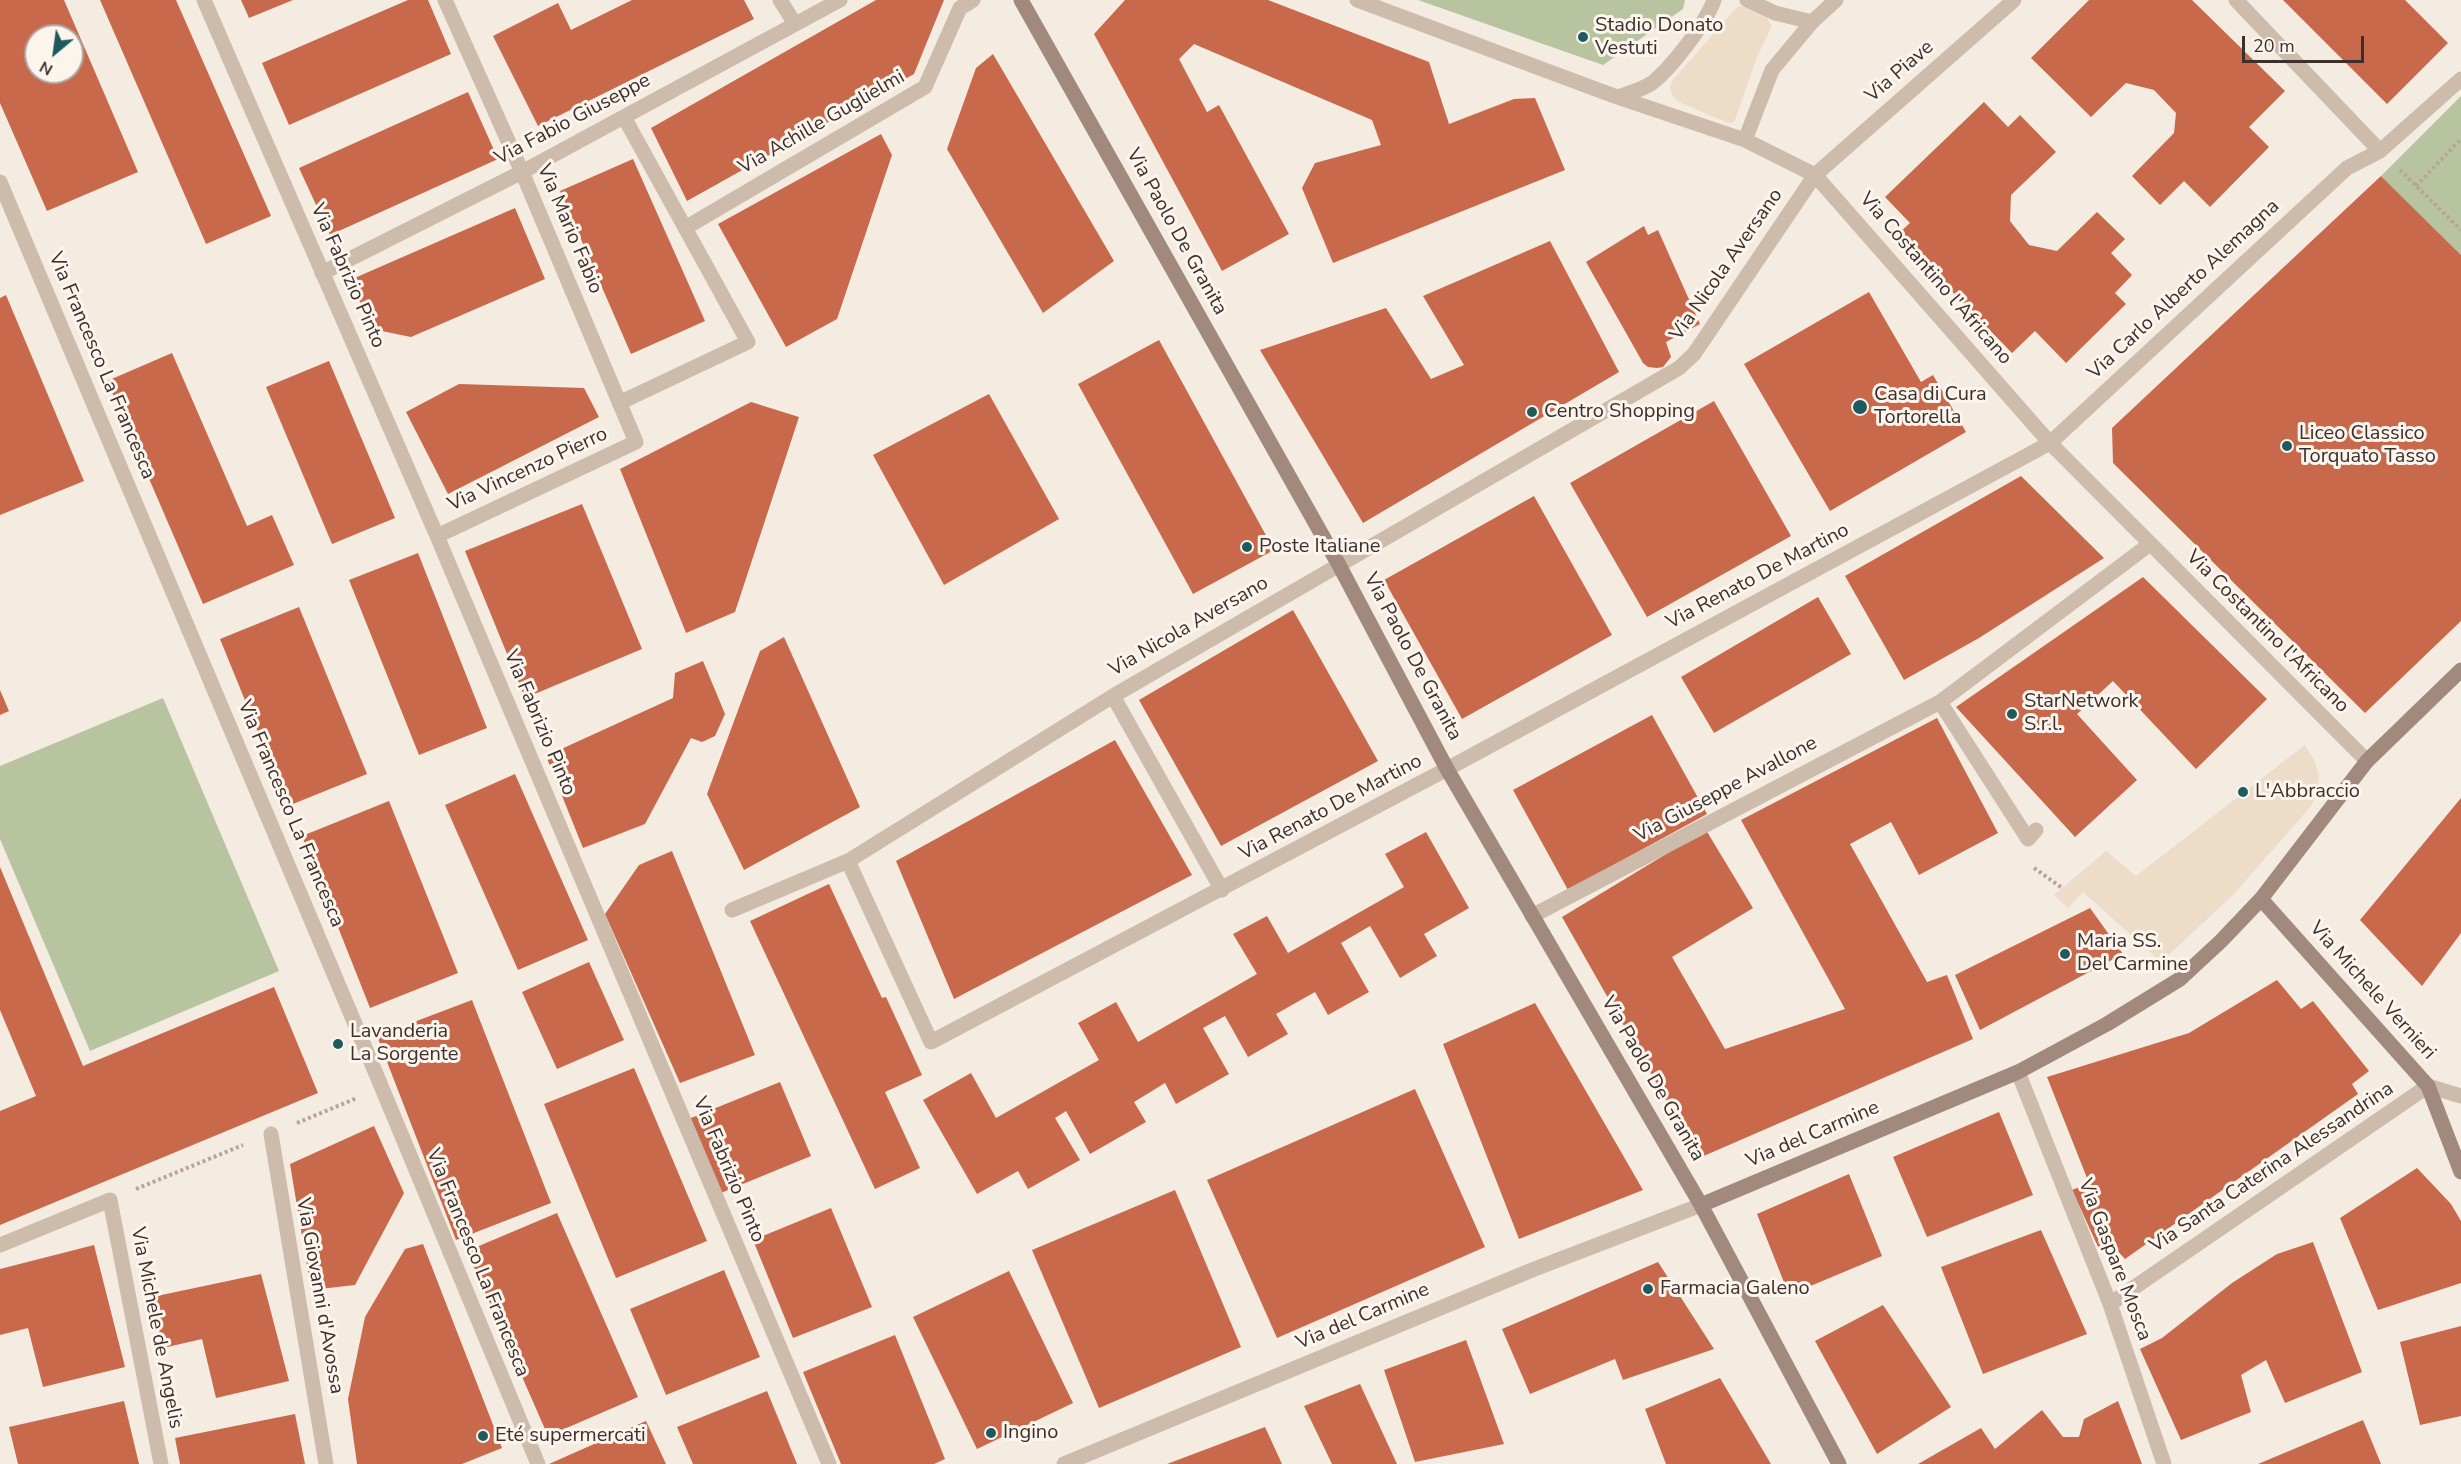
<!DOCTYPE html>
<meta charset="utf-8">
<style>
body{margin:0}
#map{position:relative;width:2461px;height:1464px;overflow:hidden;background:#f4ebe1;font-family:"Nunito Sans",sans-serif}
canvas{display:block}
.north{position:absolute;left:24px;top:24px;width:60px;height:60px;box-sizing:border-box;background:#fbf5ee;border:2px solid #aea6a0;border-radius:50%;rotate:209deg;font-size:16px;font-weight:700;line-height:24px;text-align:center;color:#3b302b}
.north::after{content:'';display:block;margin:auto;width:21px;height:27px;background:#1f5a5e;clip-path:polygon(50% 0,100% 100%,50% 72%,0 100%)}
.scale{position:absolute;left:2242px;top:36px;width:122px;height:27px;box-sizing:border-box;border:3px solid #3b302b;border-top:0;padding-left:8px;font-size:18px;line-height:21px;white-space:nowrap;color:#3b302b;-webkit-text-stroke:4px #fbf5ee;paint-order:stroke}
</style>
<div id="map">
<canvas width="2461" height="1464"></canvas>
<div class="north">N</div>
<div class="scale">20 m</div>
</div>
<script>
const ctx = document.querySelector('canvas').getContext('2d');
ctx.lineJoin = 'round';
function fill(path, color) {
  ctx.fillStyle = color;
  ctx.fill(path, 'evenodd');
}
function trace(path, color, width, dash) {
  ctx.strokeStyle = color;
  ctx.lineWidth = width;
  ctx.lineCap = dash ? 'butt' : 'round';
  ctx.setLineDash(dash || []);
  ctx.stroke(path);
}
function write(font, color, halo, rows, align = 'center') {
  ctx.font = font + ' "Nunito Sans",sans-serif';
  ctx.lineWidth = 6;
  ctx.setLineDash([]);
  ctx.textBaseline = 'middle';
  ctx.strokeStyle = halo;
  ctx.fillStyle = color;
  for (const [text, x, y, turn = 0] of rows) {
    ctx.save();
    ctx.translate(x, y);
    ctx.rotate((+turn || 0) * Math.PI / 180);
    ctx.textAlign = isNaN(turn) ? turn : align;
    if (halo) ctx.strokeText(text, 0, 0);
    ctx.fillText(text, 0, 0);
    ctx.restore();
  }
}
fill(new Path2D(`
 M1418,0H1685L1683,9L1603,65Z
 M2461,96V255L2381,176Z
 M163,698L279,971L90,1051L0,839V766Z`), '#b8c4a0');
fill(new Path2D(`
 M1741,6L1767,18L1772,26L1757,57L1736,117L1734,122L1728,123L1677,101L1672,95L1670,87L1673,80L1737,7Z
 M2305,745L2315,762L2319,776L2317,793L2311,806L2233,895L2161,962L2083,892L2068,908L2054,895L2106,851L2136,876Z`), '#ecdcc8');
fill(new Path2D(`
 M0,0H64L138,172L47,211L0,103ZM36,36H72V72H36Z
 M100,0H176L271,216L206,244Z
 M241,0H293L249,18Z
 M408,0H428L451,54L289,125L262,63Z
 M632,0H744L754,19L538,126L493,36L558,3L571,30Z
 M876,0H944L914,74L687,201L651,128Z
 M1125,0H1268L1429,62L1449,124L1514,99L1535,98L1565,170L1333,263L1302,188L1315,163L1381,145L1372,120L1194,44L1179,59L1207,112L1219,105L1289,234L1222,271L1094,34Z
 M2089,0H2192L2285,91L2249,127L2269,147L2210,207L2184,181L2160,205L2132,176L2174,133L2176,113L2154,90L2126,83L2091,117L2031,58Z
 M2283,0H2405L2448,43L2387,104Z
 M993,54L1114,261L1043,313L947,149L976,68Z
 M468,92L498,159L330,235L299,168Z
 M1984,102L2008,127L2020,115L2056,152L2011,195L2010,221L2029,245L2057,251L2097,212L2125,239L2111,253L2132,275L2115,293L2126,304L2066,363L2035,331L2012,353L1897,235L1910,223L1885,197Z
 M881,134L892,155L837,319L786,347L718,224Z
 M633,159L705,321L631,354L560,191Z
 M2381,176L2461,255V621L2365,713L2113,463L2112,428Z
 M515,208L545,279L411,337L372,329L350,280Z
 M1644,226L1648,235L1658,230L1700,324L1666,342L1671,357L1663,367L1657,368L1648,367L1643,363L1586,262Z
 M1550,241L1619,372L1363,523L1260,350L1386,308L1431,379L1464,365L1423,296Z
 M1869,292L1921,382L1933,375L1966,432L1830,511L1744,364Z
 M6,295L84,481L0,515V298Z
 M1159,340L1274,550L1193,594L1078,384Z
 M172,353L247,526L272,515L294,565L203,604L107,381Z
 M329,361L395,518L332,544L266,387Z
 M459,384L584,388L599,417L448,494L406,412Z
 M989,394L1059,519L944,585L873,455Z
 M1714,401L1791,536L1647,617L1570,483Z
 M751,402L799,417L735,612L686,633L620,469Z
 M2021,476L2104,558L1979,638L1904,680L1845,576Z
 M1534,496L1612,635L1462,719L1384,580Z
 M582,504L642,649L525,698L465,551Z
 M418,553L487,728L419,755L349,580Z
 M2143,577L2267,699L2196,769L2113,681L2077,714L2137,780L2075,837L1956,707Z
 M1818,597L1851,654L1714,733L1681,677Z
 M299,607L367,774L288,806L220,639Z
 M1293,610L1378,761L1221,846L1139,700Z
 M784,637L860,807L744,870L707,794L760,651Z
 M703,661L725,714L715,736L702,742L691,738L645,824L583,848L546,756L673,698L675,673Z
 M0,690L9,711L0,715Z
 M1652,715L1707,814L1568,890L1513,790Z
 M1937,718L1998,833L1919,875L1891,822L1850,844L1927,982L1947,975L1973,1039L1699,1158L1562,917L1706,830L1753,908L1672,957L1725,1049L1845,1009L1741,820Z
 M1115,740L1192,875L954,999L896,861Z
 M515,774L588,940L518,970L445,805Z
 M2461,798V933L2422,986L2360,920Z
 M389,801L458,973L370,1008L302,836Z
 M1426,832L1469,908L1424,934L1437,956L1400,978L1370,926L1341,943L1369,992L1328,1015L1315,992L1276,1014L1288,1034L1248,1057L1225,1016L1203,1028L1229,1074L1176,1104L1165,1083L1134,1102L1146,1122L1090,1154L1066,1111L1055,1118L1080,1160L1028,1189L1018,1171L977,1194L923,1100L971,1073L996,1118L1099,1060L1078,1023L1116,1002L1138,1042L1257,974L1233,934L1267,916L1288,953L1404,887L1385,854Z
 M672,851L755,1055L680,1083L605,914L639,865Z
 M0,867L83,1066L274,987L318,1093L0,1225V1111L36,1096L0,1010Z
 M829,884L882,998L886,997L922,1075L885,1092L920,1168L875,1189L750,921Z
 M2090,908L2123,954L1980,1030L1955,975Z
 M589,962L624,1040L557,1069L522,992Z
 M2277,980L2301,1009L2313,1001L2369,1071L2352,1084L2358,1094L2125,1259L2114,1247L2100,1251L2072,1190L2089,1183L2047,1077L2189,1033Z
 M472,1000L551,1203L456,1240L377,1036Z
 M1535,1003L1643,1190L1519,1239L1443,1044Z
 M634,1068L707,1241L616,1278L544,1104Z
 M780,1082L811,1156L716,1195L686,1120Z
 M1415,1089L1485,1247L1277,1338L1207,1180Z
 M1999,1112L2033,1195L1927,1237L1893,1157Z
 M374,1126L404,1193L355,1285L311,1290L290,1164Z
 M2417,1168L2451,1204L2461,1221V1283L2378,1310L2340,1218Z
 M1849,1174L1882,1256L1789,1295L1757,1214Z
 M1175,1190L1241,1347L1099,1408L1032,1250Z
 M831,1208L872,1307L793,1338L753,1240Z
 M557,1213L638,1397L548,1436L467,1251Z
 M2041,1230L2087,1334L1983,1374L1941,1267Z
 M2313,1242L2362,1372L2285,1403L2266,1360L2241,1375L2251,1412L2181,1440L2140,1349L2162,1338L2232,1283L2277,1254Z
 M423,1244L502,1448L462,1464H357L348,1399L365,1317L405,1249Z
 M94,1245L125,1367L43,1387L28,1328L0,1335V1269Z
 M1658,1262L1714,1349L1623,1380L1615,1359L1530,1394L1502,1329Z
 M724,1270L760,1357L666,1395L630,1309Z
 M1009,1271L1073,1403L977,1449L913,1317Z
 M261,1274L289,1381L216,1398L202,1339L163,1348L152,1297Z
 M1883,1305L1951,1407L1877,1454L1815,1341Z
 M2461,1326V1416L2420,1425L2400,1342Z
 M895,1335L945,1459L934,1464H841L803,1372Z
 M1466,1340L1504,1444L1415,1462L1384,1370Z
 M1720,1378L1771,1464H1666L1645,1409Z
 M1360,1384L1397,1464H1332L1304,1406Z
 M767,1391L797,1464H693L677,1427Z
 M124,1401L139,1464H18L9,1427Z
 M2118,1401L2142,1464H1918L1981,1428L1995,1449L2042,1410L2063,1437H2079L2084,1419Z
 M295,1414L305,1464H180L175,1438Z
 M2363,1420L2381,1464H2258Z
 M646,1421L666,1464H549Z
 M1265,1427L1282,1464H1167Z`), '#c8694b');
trace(new Path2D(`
 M2400,170L2461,230
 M2416,186L2461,139
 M2034,868L2062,888
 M297,1123L357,1098
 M136,1189L243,1145`), '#b9a596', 4, [3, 3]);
trace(new Path2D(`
 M271,1134L326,1464
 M0,1245L110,1200L161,1464`), '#cdbbac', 15);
trace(new Path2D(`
 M204,0L437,536L829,1464
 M780,0L795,24
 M1357,0L1617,97L1745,140L1815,175L2050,443L2367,761
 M1747,0L1775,13L1812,22
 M2236,0L2380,151
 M1617,97C1629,93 1642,90 1652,83C1672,67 1706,23 1714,0
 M1745,140L1772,70L1812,22L1836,0
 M0,182L382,1088L538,1464
 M685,228L925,87L960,8L973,0
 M322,273L522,172L840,0
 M619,403L748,342L624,117
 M437,536L636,442L522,172L445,0
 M1113,696L1222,890
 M1940,702L2028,839L2036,830
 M848,861L931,1042L1447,769L2050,443L2347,168L2380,151L2461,79
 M732,910L848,861L1113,696L1679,368L1694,354L1815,175L2014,0
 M1532,916L1940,702L2150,544
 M2018,1072L2110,1304L2164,1464
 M2110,1304L2428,1086L2461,1096
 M1064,1464L1532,1270L1701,1205`), '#cdbbac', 15);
trace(new Path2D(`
 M1021,0L1339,565L1447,769L1701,1205L1839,1464
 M2261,899L2428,1086L2461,1172
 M1701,1205L2018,1072L2107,1024L2180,979L2221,941L2261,899L2367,761L2461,670`), '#a18a7d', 15);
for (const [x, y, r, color] of [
 [1583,37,6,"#1f5a5e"],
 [1860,407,8,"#1f5a5e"],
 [1532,412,6,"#1f5a5e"],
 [2287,446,6,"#1f5a5e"],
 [1247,547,6,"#1f5a5e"],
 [2012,714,6,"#1f5a5e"],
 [2243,792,6,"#1f5a5e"],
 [2065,954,6,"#1f5a5e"],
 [338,1044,6,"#1f5a5e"],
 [1648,1289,6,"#1f5a5e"],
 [991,1433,6,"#1f5a5e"],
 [483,1436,6,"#1f5a5e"]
]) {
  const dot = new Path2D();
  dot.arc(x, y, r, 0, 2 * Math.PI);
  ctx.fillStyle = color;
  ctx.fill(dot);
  trace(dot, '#fbf5ee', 2);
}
write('20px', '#3b302b', '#fbf5ee', [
 ["Stadio Donato",1595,26],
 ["Vestuti",1595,49],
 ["Casa di Cura",1874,395],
 ["Tortorella",1874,418],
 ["Centro Shopping",1544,412],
 ["Liceo Classico",2299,434],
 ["Torquato Tasso",2299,457],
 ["Poste Italiane",1259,547],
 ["StarNetwork",2024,702],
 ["S.r.l.",2024,725],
 ["L'Abbraccio",2255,792],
 ["Maria SS.",2077,942],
 ["Del Carmine",2077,965],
 ["Lavanderia",350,1032],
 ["La Sorgente",350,1055],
 ["Farmacia Galeno",1660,1289],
 ["Ingino",1003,1433],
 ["Eté supermercati",495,1436]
], 'left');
write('20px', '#3b302b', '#fbf5ee', [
 ["Via Piave",1900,72,-41],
 ["Via Fabio Giuseppe",573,120,-28],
 ["Via Achille Guglielmi",822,123,-30],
 ["Via Mario Fabio",569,229,67],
 ["Via Paolo De Granita",1176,232,61],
 ["Via Nicola Aversano",1727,265,-55],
 ["Via Fabrizio Pinto",347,276,66],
 ["Via Costantino l'Africano",1935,279,49],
 ["Via Carlo Alberto Alemagna",2184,290,-43],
 ["Via Francesco La Francesca",101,366,67],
 ["Via Vincenzo Pierro",528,470,-25],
 ["Via Renato De Martino",1758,577,-28],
 ["Via Nicola Aversano",1189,627,-30],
 ["Via Costantino l'Africano",2267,632,45],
 ["Via Paolo De Granita",1412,657,62],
 ["Via Fabrizio Pinto",539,723,67],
 ["Via Giuseppe Avallone",1726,790,-28],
 ["Via Renato De Martino",1331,808,-28],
 ["Via Francesco La Francesca",290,814,67],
 ["Via Michele Vernieri",2372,991,48],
 ["Via Paolo De Granita",1652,1079,60],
 ["Via del Carmine",1813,1135,-23],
 ["Via Santa Caterina Alessandrina",2272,1168,-34],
 ["Via Fabrizio Pinto",728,1170,67],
 ["Via Gaspare Mosca",2114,1260,69],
 ["Via Francesco La Francesca",477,1263,68],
 ["Via Giovanni d'Avossa",319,1296,80],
 ["Via del Carmine",1363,1317,-23],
 ["Via Michele de Angelis",156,1328,79]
]);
</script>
